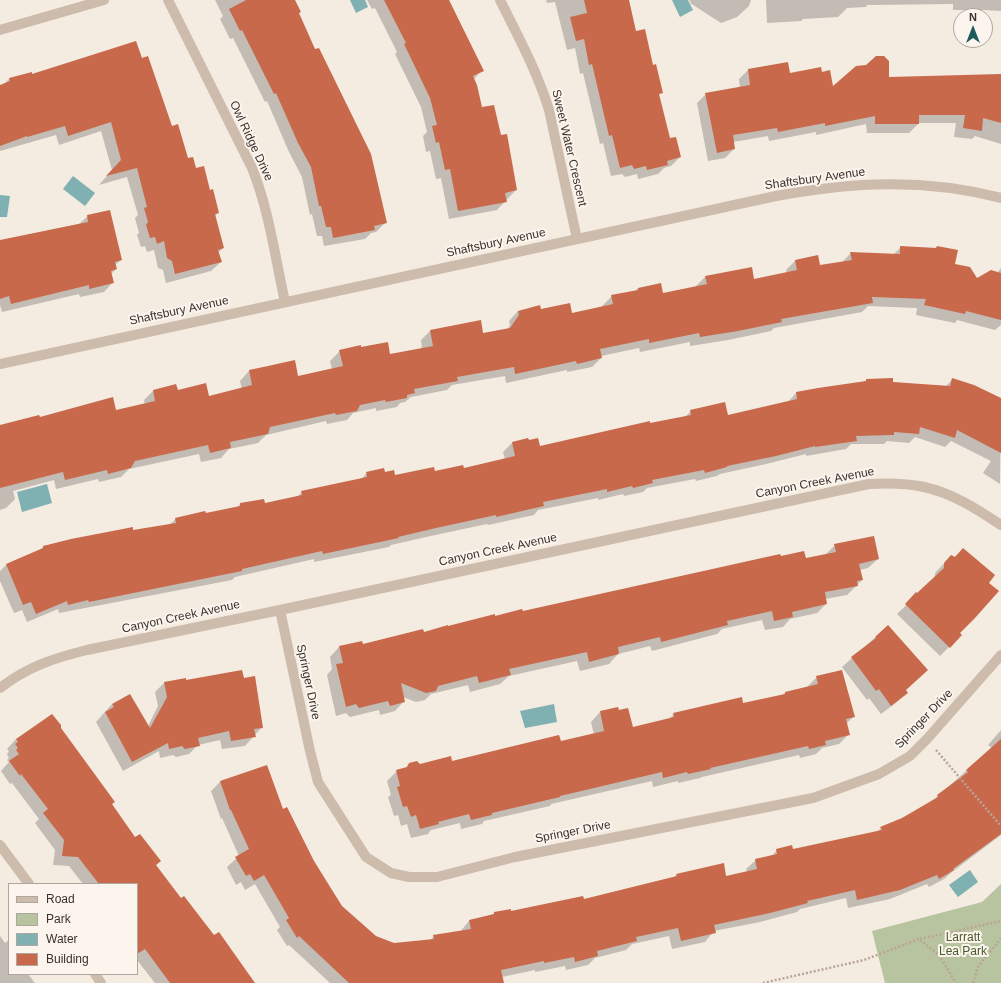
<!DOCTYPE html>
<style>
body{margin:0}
#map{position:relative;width:1001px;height:983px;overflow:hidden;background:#f4ebe1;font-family:Arial,sans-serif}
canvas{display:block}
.legend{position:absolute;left:8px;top:883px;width:130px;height:92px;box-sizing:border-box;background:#fbf5ee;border:1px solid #aea6a0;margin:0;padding:5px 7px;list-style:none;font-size:12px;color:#3b302b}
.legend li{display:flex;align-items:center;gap:8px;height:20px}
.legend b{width:20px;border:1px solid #aea6a0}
.north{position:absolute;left:953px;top:8px;width:40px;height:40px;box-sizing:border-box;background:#fbf5ee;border:1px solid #aea6a0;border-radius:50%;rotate:0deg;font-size:11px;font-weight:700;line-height:16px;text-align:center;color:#3b302b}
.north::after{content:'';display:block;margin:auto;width:14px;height:18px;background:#1f5a5e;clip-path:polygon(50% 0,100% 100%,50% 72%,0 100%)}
</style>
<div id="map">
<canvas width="1001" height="983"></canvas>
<ul class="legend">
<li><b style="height:5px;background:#cdbbac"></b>Road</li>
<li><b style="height:11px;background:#b8c4a0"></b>Park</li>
<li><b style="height:11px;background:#7fb0b2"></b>Water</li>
<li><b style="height:11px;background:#c8694b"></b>Building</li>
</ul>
<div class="north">N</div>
</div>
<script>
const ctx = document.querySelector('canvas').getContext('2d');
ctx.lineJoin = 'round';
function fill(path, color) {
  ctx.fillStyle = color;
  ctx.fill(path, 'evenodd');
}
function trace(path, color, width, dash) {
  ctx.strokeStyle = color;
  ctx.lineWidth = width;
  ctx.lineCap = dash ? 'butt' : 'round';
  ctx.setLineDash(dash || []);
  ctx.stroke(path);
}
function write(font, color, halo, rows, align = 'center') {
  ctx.font = font + ' Arial,sans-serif';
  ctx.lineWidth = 4;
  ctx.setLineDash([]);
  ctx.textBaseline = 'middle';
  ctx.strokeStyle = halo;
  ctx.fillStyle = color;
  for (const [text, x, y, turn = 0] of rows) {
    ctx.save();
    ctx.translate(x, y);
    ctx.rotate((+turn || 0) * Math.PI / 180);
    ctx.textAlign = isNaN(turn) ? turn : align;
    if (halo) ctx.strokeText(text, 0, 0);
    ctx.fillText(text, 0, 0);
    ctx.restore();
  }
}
fill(new Path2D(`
 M1001,884V983H885L872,931L982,902Z`), '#b8c4a0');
fill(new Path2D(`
 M350,0H365L368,7L356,13Z
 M672,0H688L693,10L680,17Z
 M73,176L95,193L85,206L63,189Z
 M0,195L10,196L7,217H0Z
 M47,484L52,503L22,512L17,492Z
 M554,704L557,722L525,728L520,711Z
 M970,870L978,882L958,897L949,885Z`), '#7fb0b2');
fill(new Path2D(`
 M215,0H294L298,14L385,223L376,232L371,233L365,239L324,246L322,236H317L312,214L310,215L302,177L289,152L267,101L265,102L233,38L230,39L220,19L223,16Z
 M367,0H449L482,70L474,79L482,109L516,190L497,210L449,219L441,178L436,179L430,151L426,152L423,136L427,132L421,107L395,54L397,52L375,8L372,9Z
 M546,0H628L635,32L652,66L662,92L658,96L669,139L680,157L671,166L664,168L658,174L638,179L637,174L625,177L622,174L611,176L603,143L600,144L583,73L580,74L575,48L567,50L555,2L547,3Z
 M689,0H751L749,6L737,17L721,23L690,3L691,2Z
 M766,0H1001V11L985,10H953V4L867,5L866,7L847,8L838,17L803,19L801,21L767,23Z
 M141,59L171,127L187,160L196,169L209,191L218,213L214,217L223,248L218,253L221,262L211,271L166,283L163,270L158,268L154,250L147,252L145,246L141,247L137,235L139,233L135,218L138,215L127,177L99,185L112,170L101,131L59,145L56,135L0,151V86L4,84L9,79L31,73L32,75Z
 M787,63L789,74L821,73L833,88L888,78L1001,75V144L975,136L972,139L954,137L956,123H919L909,133H867L866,124L816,135V132L769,141L768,136L733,142L734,149L725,158L708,161L697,103L706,94L740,88L739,79L748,70Z
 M88,216L121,260L115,265L116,269L111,274L113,282L104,292L80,297L79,294L2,312L0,305V241L79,224Z
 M901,247L935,248L937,247L954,265L977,280L997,273L1001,268V325L995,330L957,320L955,323L916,315L917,308L868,306L862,312L774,328L771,331L728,340L690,346V342L640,352L639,348L601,356V358L592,367L567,372V370L506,383L505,376L452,385L447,390L411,397L405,402L400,403L397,407L376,411V408L353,413L347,420L327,424L326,421L266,435L258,443L229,449L221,458L201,462L199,454L129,469L121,477L99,482L98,479L56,489L54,480L13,491L15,499L6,508L0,510V436L39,418L116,412L145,405L144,400L153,391L177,392L209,397L242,389L240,381L249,371L298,377L332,369L330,361L340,351L361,348L390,355L422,349L421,340L430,331L480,321L482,334L507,330L510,325L509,321L518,311L540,310L571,314L603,307L602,306L612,296L635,291L638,288L662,294L697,287L696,286L706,276L753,280L787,273L786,270L795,261L819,266L841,263L851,253L893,255Z
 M953,379L1001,400L1000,484L983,473L991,461L951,441L945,447L915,437L909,443L887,441L884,444H851L846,449L806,456V454L766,464L720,474L717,476L696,481L695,479L647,488L643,492L624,496L623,494L598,500V498L538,510L534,515L488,525L487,524L426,537L391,545L389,547L314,562V559L235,577L232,580L59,613L58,609L27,622L22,610L14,613L0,581V571L6,565L40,551L43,547L169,525L176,519L205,514L237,508L240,504H264L297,497L302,492L361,479L367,473H384L394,476L463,469L505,459L503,452L512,443L528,439L539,448L685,417L691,411L727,416L788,402L796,393L864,382L867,380L945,387Z
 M835,545L878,559L868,568L860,570L862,580L847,595L825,599L826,604L817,613L790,619L783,627L765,630L762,620L722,629L717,634L652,651L650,646L618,654L609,664L580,671L577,661L509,676L500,684L470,692L468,685L431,694L425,700L416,702L403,697L404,701L395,711L380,715L379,710L350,717L346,713L336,716L327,675L332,669L330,657L339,647L361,642L362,645L423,633L780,557L805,560L825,555Z
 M963,549L987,583L959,633L961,635L940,656L897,614L935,577V573L951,556L954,558Z
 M888,626L905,691L906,693L897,702L881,714L869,698L867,700L842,667Z
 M817,677L854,716L846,724L849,734L839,744L822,748L816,754L800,758L799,755L702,777L700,778L678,783V781L653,787L652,781L551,804L550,806L484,821L482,824L461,829L460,823L431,830L428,834L411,838L407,824L401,826L398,815L394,816L388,797L391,795L387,781L397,771L405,769L409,764L420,765L451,762L560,743L594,735L591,722L600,712L617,708L632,728L668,720L674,714L742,704L783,695L785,693L807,687Z
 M185,679V682L243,679L262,727L245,746L222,749L220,740L198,745L189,754L176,757L173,755L160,758L159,751L123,771L96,722L112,704L148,726L158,706L155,692L164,683Z
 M60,728L135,839L160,861L155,866L181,900L251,983H155L137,960V884H83L69,866L53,865L55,850L35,823L39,819L12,783L10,784L1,771L9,762L7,760L9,758L7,754L9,751L7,749L16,739Z
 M1001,730V835L952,872L944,879L929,887L927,884L890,899L848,908L846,898L800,909L797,912L760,922L714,931L705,942L672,949L669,936L632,944L626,950L595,958L588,965L566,970L565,966L535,972V970L502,977L503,983H330L289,945L287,946L277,930L280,927L255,884L245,890L241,882L236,885L227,867L239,856L222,818L221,819L211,791L220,782L267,766L283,811L341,907L387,952L429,941L434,936L460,932L469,921L492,915L494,913H510L583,900L673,879L677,874L726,878L747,872L746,869L756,860L771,857L777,850H792L877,832L881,828L902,819L930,803L992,748L988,745Z
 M0,936L5,943L9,940V974H28L35,983H0Z`), '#0003');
fill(new Path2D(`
 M246,0H295L301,12L299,13L315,49L319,48L371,154L387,223L374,226L375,230L333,238L331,227H326L321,206H319L311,167L298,143L276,93L274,94L242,30L240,31L229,9Z
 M384,0H449L484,71L473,76L477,85L482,107L494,105L501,135L507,134L517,190L505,193L507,202L458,211L450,169L445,170L439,142L436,143L432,126L437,125L430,98L404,44L406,43Z
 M584,0H629L636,31L645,29L653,65L656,64L663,93L659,94L670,138L676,137L681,157L667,161L668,165L647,170L646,166L634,169L632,165L620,168L612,135L609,136L592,64L589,65L584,39L576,41L570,17L587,13Z
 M136,41L142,58L148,56L172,126L178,124L188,158L193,157L196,168L204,166L210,190L213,189L219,213L215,214L224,248L218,250L222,262L175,274L172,261L167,258L164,241L157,244L155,237L150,238L146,225L148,222L144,208L147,207L137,168L106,176L121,160L111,122L68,136L65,126L27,137V136L0,146V85L10,81L9,78L32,72V74Z
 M876,56H884L889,61V77L1001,74V123L983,118L982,131L963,128L965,115H919V124H875V116L825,126V123L778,132L777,128L733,135L735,149L717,153L705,93L750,85L748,69L788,62L790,73L821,67L822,72L830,70L833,86L856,66L866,65Z
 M110,210L122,260L115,262L117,269L111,271L114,283L89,289V285L11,304L9,296L0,299V240L88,222L87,215Z
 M900,246L936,248L937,246L958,250L955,264L970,267L977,278L991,270L1001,273V320L966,311L965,314L924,305L926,299L872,297L873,303L781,319L782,322L738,331L700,337L699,333L649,343V339L600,349L602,358L577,364L576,361L515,374L514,367L457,377L458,381L414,389L415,393L407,395V398L386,402L385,400L360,405L357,411L336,415L335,413L270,427L268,434L230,442L231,448L210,453L208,445L135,461L131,468L108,474L107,470L65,480L63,472L0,488V425L39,415L40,417L113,397L116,410L155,401L153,390L176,384L178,390L206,383L209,396L252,385L249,370L268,366L295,360L298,376L343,366L339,350L361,345V347L388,342L390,354L433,346L430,330L481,320L483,333L510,328L519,315L518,311L540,305L541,309L570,303L572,313L613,304L611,295L638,290V288L661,283L663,293L707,284L705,276L752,267L754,279L797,270L795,260L818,255L820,265L852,260L850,252L900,254Z
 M893,378V382L950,386L952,378L974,385L1001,398V453L957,430L955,438L920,427L919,434L894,432V435L856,436L857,441L815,447V446L776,456L727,466V467L705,473L704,470L652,480L653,483L633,488L632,486L607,492V489L543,502L544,506L496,517V515L436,528L398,537L399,538L323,554L322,551L242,569V571L89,602L88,600L68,605L67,601L36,614L31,602L23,605L6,564L43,548V546L71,539L133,527V530L176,523L175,518L205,511L206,513L240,506V503L264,499L265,503L302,495L301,491L367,477L366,472L384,468L385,472L394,470L395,475L434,467L435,471L463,465L464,468L515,456L512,442L528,438L529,440L538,438L540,446L650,421V423L691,415L690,410L725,402L728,415L797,399L796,392L818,388L866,381V379Z
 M874,536L879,559L859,564L863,580L857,581L858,586L825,592L827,604L792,612L793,617L774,621L772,611L727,621L728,625L661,642L660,637L618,647L619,654L589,662L587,652L509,669L511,675L479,683L477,676L438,686L436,691L426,693L401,683L405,702L390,706L388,701L359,708L356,704L346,707L336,664L343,663L339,646L362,641L363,644L423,629L424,632L448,625V626L495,614V616L522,609L523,611L780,554L781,556L804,551L806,558L836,552L834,544Z
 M963,548L995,575L989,583L999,591L975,618L960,633L962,635L950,648L905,604L916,592L917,593L944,568V563L951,555L955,557Z
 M888,625L928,670L906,690L908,693L891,706L879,689L876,691L851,657L876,638L875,637Z
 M242,670L244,678L255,676L263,728L254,729L256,737L231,741L229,731L198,738L200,746L185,749L182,746L169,749L168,743L132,762L105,712L114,707L112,704L130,694L150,728L167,697L164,682L186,678V680Z
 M842,670L855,717L846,719L850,735L825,741L826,745L809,749L808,746L710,768L711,769L688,774L687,772L663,778L662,772L560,796V797L492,813V815L471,820L469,814L438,822L439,824L420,829L416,815L411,817L407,806L403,807L397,787L400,786L396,770L407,767L409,763L417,761L420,764L451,756L452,761L559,735L561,741L604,731L600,711L618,707L619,710L628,708L633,727L674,717L673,713L742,697L743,703L785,694V692L818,684L816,676Z
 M52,714L61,725V728L115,802L112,804L135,837L140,834L161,861L156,865L181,898L184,896L214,935L219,932L255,983H170L145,949L137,954V884H99L78,857L62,856L64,840L43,813L48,809L21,774L20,776L9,761L19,754L16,750L18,748L15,744L18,742L16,739Z
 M1001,739V834L953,869L954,870L939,879L937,875L900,890L857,900L855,890L807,901L808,903L770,913L714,925L716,933L681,941L678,928L636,937L637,941L597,951L598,956L575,962L574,957L544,963V961L501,970L504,983H349L299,936L297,938L286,920L289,918L264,875L254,881L250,874L246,876L235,857L249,849L231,810H230L220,781L267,765L283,809L287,807L314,861L342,906L376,936L394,943L434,939L433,935L471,929L469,920L494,914V912L511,909V911L583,896L584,899L677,876L676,874L724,863L726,876L757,869L755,859L777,854L776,849L792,845L793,849L882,830L880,827L902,818L938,797L937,795L968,772L966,770Z`), '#c8694b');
trace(new Path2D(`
 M936,750L1001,826
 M920,939L1001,921
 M763,983L864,960L919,939L939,955L956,983
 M973,983L978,967L1001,938`), '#b9a596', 2.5, [2, 2]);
trace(new Path2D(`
 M168,0L252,168C269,210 275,257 285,302
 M500,0C518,36 537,71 549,110L577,239
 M0,30L104,0
 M0,364L776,196C853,182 924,178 1001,198
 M280,610L310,751L318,782L366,857L391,873L409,877H437L515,857L813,798L879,774L910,756L927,739L1001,655
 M0,688C27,667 54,658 87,650L280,610L869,484C887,483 906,483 924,487C952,493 977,509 1001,525
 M0,845L29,884
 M95,974L101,983`), '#cdbbac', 10);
write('12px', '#3b302b', '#fbf5ee', [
 ["Owl Ridge Drive",251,141,65],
 ["Sweet Water Crescent",569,148,77],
 ["Shaftsbury Avenue",815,179,-8],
 ["Shaftsbury Avenue",496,243,-12],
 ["Shaftsbury Avenue",179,311,-12],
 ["Canyon Creek Avenue",815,483,-11],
 ["Canyon Creek Avenue",498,550,-12],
 ["Canyon Creek Avenue",181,617,-12],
 ["Springer Drive",308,682,78],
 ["Springer Drive",924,719,-46],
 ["Springer Drive",573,832,-11]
]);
write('12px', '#4a5a2e', '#fbf5ee', [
 ["Larratt",963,938],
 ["Lea Park",963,952]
]);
</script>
